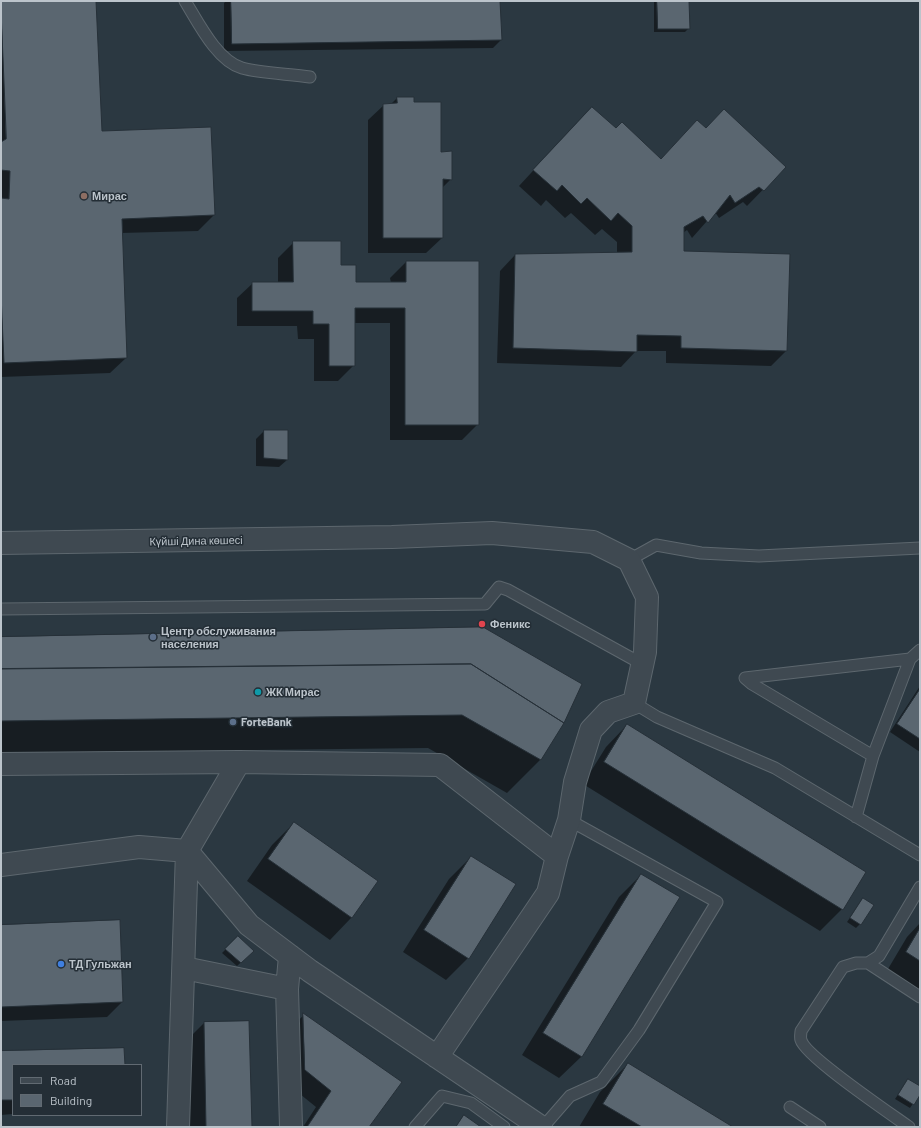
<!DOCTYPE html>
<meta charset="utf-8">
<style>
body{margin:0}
#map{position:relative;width:921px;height:1128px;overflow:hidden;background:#2b3841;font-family:Barlow,sans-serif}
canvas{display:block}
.frame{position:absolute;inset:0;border:2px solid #bcc4cb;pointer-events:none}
.legend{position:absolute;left:12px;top:1064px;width:130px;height:52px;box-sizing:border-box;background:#242e36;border:1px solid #616a72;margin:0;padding:5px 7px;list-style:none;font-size:12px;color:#bcc4cb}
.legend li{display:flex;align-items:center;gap:8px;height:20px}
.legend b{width:20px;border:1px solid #616a72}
</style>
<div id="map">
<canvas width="921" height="1128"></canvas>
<div class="frame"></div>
<ul class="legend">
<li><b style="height:5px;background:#3f4951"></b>Road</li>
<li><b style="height:11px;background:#5a6670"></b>Building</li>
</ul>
</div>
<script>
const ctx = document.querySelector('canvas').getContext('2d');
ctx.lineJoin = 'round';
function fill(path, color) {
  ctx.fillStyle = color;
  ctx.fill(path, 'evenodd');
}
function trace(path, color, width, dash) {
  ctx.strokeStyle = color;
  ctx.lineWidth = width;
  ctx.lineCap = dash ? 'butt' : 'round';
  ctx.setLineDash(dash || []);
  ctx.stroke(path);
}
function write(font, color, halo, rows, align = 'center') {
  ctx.font = font + ' Barlow,sans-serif';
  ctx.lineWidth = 3;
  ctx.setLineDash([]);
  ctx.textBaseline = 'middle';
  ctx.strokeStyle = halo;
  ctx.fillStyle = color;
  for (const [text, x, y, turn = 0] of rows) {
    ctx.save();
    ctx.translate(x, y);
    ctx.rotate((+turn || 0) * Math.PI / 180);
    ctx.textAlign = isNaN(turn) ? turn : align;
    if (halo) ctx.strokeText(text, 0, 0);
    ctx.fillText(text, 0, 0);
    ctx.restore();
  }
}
fill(new Path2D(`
 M1,1H95L101,132L214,215L198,231L121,233L126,358L110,373L1,377Z
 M226,1H499L501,40L493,48L224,51V3Z
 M654,1H688L689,28L685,32H654Z
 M397,98L413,103L440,153L451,179L442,188V238L426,253H368V120L384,105L391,104Z
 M577,123L615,130L661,160L706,129L785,167L747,206L743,202L719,218L715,212L692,238L687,230L683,233V252L786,351L771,366L666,363V351H636L621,367L497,363L500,271L515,255L617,254V242L602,229L595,235L571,213L565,218L546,200L541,206L519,186Z
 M294,242L340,266L355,283H391L390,278L406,262L478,424L462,440H390V323H354V365L338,381H314V339H298L297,326H237V298L253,283H278V258Z
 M264,431L287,460L279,467L256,466V439Z
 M1,638L564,722L540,760L507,793L428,748L1,753Z
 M920,686V752L890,732Z
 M627,725L864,873L842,909L820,931L583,784L606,747Z
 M294,823L377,881L351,918L330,940L247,881L272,845Z
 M471,857L468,958L446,980L403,952L449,879Z
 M641,875L678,898L581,1057L559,1078L522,1055L619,897Z
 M863,899L860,924L856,928L847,922Z
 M920,923V996L885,974L907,937Z
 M1,926L122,1002L107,1017L1,1021Z
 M238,937L253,951L237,966L222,953Z
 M304,1015L368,1127H303L316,1107L290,1086L288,1030Z
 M204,1023L251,1127H185L182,1045Z
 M1,1052L124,1065H13V1114L1,1115Z
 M628,1064L731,1127H579L600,1092Z
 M908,1080L920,1087V1093L910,1108L895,1099Z`), '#0007');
const building = new Path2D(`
 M1,1H96L102,131L211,127L215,215L122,219L127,358L4,363L1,294V198L9,199L10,171L1,170V142L6,139Z
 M231,1H500L502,40L232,44Z
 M657,1H689L690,29H658Z
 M397,97H414V102H441V152L452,151V180L443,179V238H383V104L397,103Z
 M592,107L616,128L622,122L661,159L697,120L706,128L724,109L786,167L764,191L759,187L735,203L730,195L708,223L703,216L684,227V251L790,254L787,351L681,348V336L637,335V352L513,348L515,254L632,252V226L618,213L611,221L587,198L581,204L562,185L557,191L533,170Z
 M293,241H341V265H356V282H406V261H479V425H405V308H355V366H329V324H313V311H252V282H293Z
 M264,430H288V460L264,458Z
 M483,627L582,684L564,723L471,664L1,669V637Z
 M471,664L564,723L541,760L462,715L1,721V669Z
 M920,689V739L897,724Z
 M627,724L866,872L843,910L604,762Z
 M294,822L378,881L352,918L268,859Z
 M471,856L516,884L469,959L424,930Z
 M641,874L680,897L582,1057L543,1033Z
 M863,898L874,905L861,925L850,918Z
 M120,920L123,1002L1,1007V925Z
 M920,928V961L906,952Z
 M238,936L254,951L241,963L225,949Z
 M303,1013L402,1082L369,1127H307L331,1091L305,1070Z
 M249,1021L252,1127H206L204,1022Z
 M124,1048L125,1065H13V1100H1V1051Z
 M628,1063L733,1127H642L603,1104Z
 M908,1079L920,1086V1095L914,1105L898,1095Z
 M464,1115L481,1127H456Z`);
fill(building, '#5a6670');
trace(building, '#263038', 1);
const lane = new Path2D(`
 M185,1C198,22 217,61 242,68C259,73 291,74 310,77
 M629,560L656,545L701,553L759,556L920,548
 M1,609L485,604L499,587L508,590L642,664
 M634,703L657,717L775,768L920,855
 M873,756L752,684L745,678L910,659
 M856,817L873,756L910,659L920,650
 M868,963L920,997
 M790,1107L820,1127
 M415,1127L442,1096L471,1103L504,1127
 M543,1127L570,1096L601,1082L639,1030L717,902L569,820
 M909,1127C891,1114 805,1056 801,1040C800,1037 801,1033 801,1031L843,967L856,963H868L879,956L920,887`);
const street = new Path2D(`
 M1,543L392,537L492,533L593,542L629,560L647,597L645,652L634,703L608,712L591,730L575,782L569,820L557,856L548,893L437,1057
 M1,764L239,762L440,765L557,856
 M1,865L139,847L187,851L249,925L310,971L541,1127
 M290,956L287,989L291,1127
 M184,968L287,989
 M178,1127L187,851L239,762`);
trace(lane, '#5d676e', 13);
trace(street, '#5d676e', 24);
trace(lane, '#3f4951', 11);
trace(street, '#3f4951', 22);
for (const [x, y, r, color] of [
 [84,196,4,"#8d6e63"],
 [482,624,4,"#e0444e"],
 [153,637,4,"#5c6f8a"],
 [258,692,4,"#0f9aa8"],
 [233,722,4,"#5c6f8a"],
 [61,964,4,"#3f7fe0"]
]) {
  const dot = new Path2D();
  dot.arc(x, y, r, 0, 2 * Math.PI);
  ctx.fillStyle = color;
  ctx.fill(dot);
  trace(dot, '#242e36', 1.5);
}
write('bold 11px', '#bcc4cb', '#242e36', [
 ["Мирас",92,196],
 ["Феникс",490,624],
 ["Центр обслуживания",161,631],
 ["населения",161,644],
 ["ЖК Мирас",266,692],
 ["ForteBank",241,722],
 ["ТД Гульжан",69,964]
], 'left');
write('11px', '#bcc4cb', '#242e36', [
 ["Күйші Дина көшесі",196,541,-1]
]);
</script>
